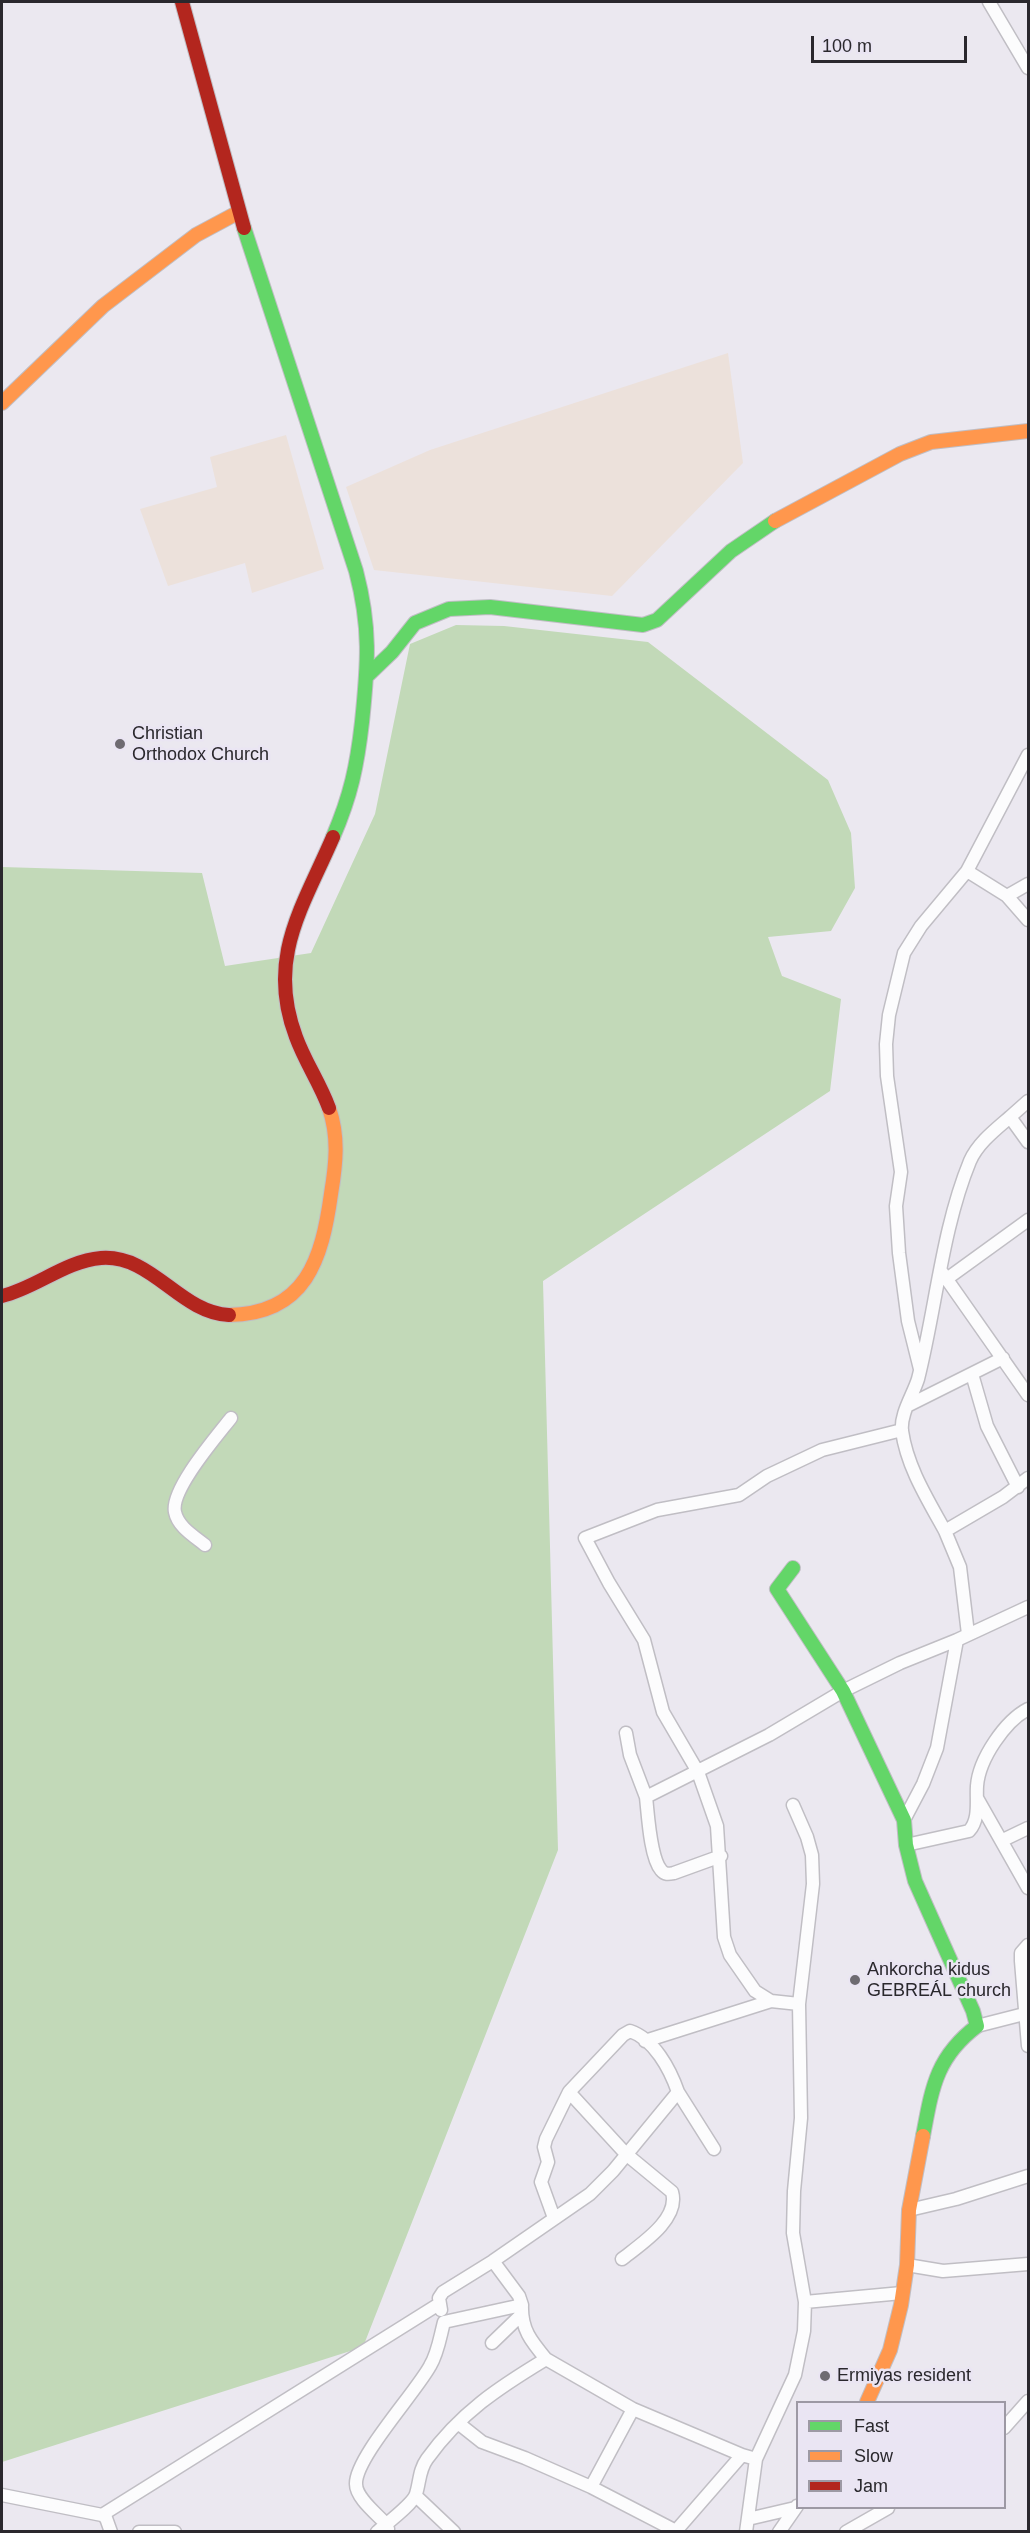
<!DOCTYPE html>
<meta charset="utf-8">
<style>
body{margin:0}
#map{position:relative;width:1030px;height:2533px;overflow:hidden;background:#ebe8f0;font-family:Helvetica,sans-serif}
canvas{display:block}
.frame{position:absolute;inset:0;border:3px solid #2a282d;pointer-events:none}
.legend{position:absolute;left:796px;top:2401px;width:210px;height:108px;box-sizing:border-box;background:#eae5f3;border:2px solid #9d99a4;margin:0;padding:8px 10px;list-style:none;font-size:18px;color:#2a282d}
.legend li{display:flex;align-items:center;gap:12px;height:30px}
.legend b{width:30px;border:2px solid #9d99a4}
.scale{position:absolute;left:811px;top:36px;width:156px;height:27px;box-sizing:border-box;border:3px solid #2a282d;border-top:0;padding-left:8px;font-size:18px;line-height:21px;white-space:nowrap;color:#2a282d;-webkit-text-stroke:4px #eae5f3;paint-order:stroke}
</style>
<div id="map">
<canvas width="1030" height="2533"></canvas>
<div class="frame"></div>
<ul class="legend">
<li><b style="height:8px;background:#63d668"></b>Fast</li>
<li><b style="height:8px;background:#ff974d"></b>Slow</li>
<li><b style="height:8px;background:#b3261e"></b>Jam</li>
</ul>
<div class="scale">100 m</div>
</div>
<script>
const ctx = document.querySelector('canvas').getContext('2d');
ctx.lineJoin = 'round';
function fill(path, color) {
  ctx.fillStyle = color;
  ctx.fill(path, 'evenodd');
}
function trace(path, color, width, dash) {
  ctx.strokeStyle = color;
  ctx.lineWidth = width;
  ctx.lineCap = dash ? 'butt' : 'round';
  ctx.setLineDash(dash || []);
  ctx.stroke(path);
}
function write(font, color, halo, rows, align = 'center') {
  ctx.font = font + ' Helvetica,sans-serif';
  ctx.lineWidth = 5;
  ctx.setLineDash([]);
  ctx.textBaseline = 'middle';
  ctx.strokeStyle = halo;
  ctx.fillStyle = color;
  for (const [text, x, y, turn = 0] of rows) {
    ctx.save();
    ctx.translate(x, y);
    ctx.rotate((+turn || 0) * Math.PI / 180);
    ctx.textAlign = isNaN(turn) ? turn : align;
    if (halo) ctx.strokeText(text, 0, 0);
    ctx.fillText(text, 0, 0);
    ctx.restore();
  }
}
fill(new Path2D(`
 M728,353L743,463L612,596L374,570L346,487L430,450Z
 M286,435L324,569L252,593L245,563L168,586L140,509L217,487L210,457Z`), '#ece1db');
fill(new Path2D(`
 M456,625L504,626L648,642L828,780L851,833L855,888L831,931L768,937L782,976L841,999L830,1091L543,1281L558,1850L363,2347L2,2462V867L202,873L225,966L311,953L375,814L410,644Z`), '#c2d9b8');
const street = new Path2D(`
 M989,2L1028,68
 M967,871L1007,896L1028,884
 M1007,896L1028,920
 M1028,1101L1010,1117L1028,1142
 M1010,1117C995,1130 978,1143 970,1161C942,1229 936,1308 918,1379C913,1395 900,1414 902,1431C907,1467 928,1500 945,1531L1003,1497L1028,1478
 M941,1271L1028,1395
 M948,1278L1028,1220
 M920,1369L908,1321L899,1253L896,1206L901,1172L887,1076L886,1044L889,1015L904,953L921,926L967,871L1028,755
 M972,1374L987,1426L1018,1487
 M909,1405L1003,1358
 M945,1531L960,1567L968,1634
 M205,1545C194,1536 178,1527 175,1512C170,1490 217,1436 231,1418
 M626,1733L630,1755L646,1797
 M977,1798L1028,1888
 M904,1820L923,1784L937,1748L957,1640L1028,1607
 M1003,1840L1028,1828
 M906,1845L969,1831C980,1819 976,1801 977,1786C979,1759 1005,1721 1028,1709
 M721,1856L674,1873C669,1874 665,1875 661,1870C650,1857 648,1814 646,1797L769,1735L843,1691L900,1663L957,1640
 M1028,1945L1021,1953V1961L1028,2046
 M799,2004L771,2001L755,1991L730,1955L724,1937L717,1826L698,1772L663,1712L644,1640L609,1583L585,1538L657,1510L739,1495L767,1476L822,1450L902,1430
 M977,2026L1028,2013
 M645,2041L771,2001
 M909,2210L956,2199L1028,2176
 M554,2218L541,2182L548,2162L544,2147L546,2139L569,2092
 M622,2259C641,2244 680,2219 672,2192L626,2154L569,2092L623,2035L630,2031C654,2039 670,2069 678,2092
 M493,2261L590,2194L613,2171L678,2092L714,2149
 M907,2265L943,2271L1028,2264
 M805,2302L902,2293
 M441,2310L439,2298L443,2292L493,2261L519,2296L522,2305
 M492,2343L521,2315
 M633,2409L591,2487L676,2531
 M458,2423L482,2442L525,2458L591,2487
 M1004,2428L1028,2401
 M2,2495L102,2515L106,2518L111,2532
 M416,2496L454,2532
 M102,2515L439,2304
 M748,2519L795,2508
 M388,2529L386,2524C377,2514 356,2498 356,2484C355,2458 416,2392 430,2366C438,2353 440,2337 444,2322L522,2305C521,2329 531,2341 546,2359
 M139,2532H175
 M377,2532C386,2524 413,2504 416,2494C420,2481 419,2470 427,2459C460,2413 498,2388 546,2359L633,2409L742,2455L756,2459
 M675,2532L742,2455
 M746,2532L756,2459L795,2375L804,2331L805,2302L793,2233L794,2191L801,2118L799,2004L813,1884L812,1855L807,1837L793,1805
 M779,2532L797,2506
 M846,2532L888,2508`);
const fast = new Path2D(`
 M244,228L356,571C371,628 368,664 362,722C357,766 351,795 333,837
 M367,676L392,652L415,623L449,609L490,607L643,625L657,620L731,551L775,521
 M793,1568L777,1589L843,1691L904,1820L906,1845L915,1881L973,2011L977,2026C936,2057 932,2088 923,2136`);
const slow = new Path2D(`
 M2,403L103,306L196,235L239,212
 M775,521L900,454L931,442L1028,431
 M229,1315C306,1314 322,1259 331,1194C336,1164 339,1137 329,1108
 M867,2402L890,2350L901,2305L907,2265L909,2210L923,2136`);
const jam = new Path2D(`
 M182,2L244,228
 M329,1108C320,1083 305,1062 296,1037C266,958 303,907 333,837
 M2,1296C36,1288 65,1261 101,1258C152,1254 180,1313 229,1315`);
trace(street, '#c0bec4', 15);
trace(fast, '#c0bec4', 16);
trace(slow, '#c0bec4', 16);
trace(jam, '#c0bec4', 16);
trace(street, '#fcfcfd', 12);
trace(fast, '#63d668', 14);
trace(slow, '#ff974d', 14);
trace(jam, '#b3261e', 14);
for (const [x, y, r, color] of [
 [120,744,6,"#6e6b71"],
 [855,1980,6,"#6e6b71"],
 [825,2376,6,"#6e6b71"]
]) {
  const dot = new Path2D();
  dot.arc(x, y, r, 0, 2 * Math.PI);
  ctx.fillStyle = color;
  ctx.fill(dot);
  trace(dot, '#eae5f3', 2);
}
write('18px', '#2a282d', '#eae5f3', [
 ["Christian",132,734],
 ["Orthodox Church",132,755],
 ["Ankorcha kidus",867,1970],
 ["GEBREÁL church",867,1991],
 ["Ermiyas resident",837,2376]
], 'left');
</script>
